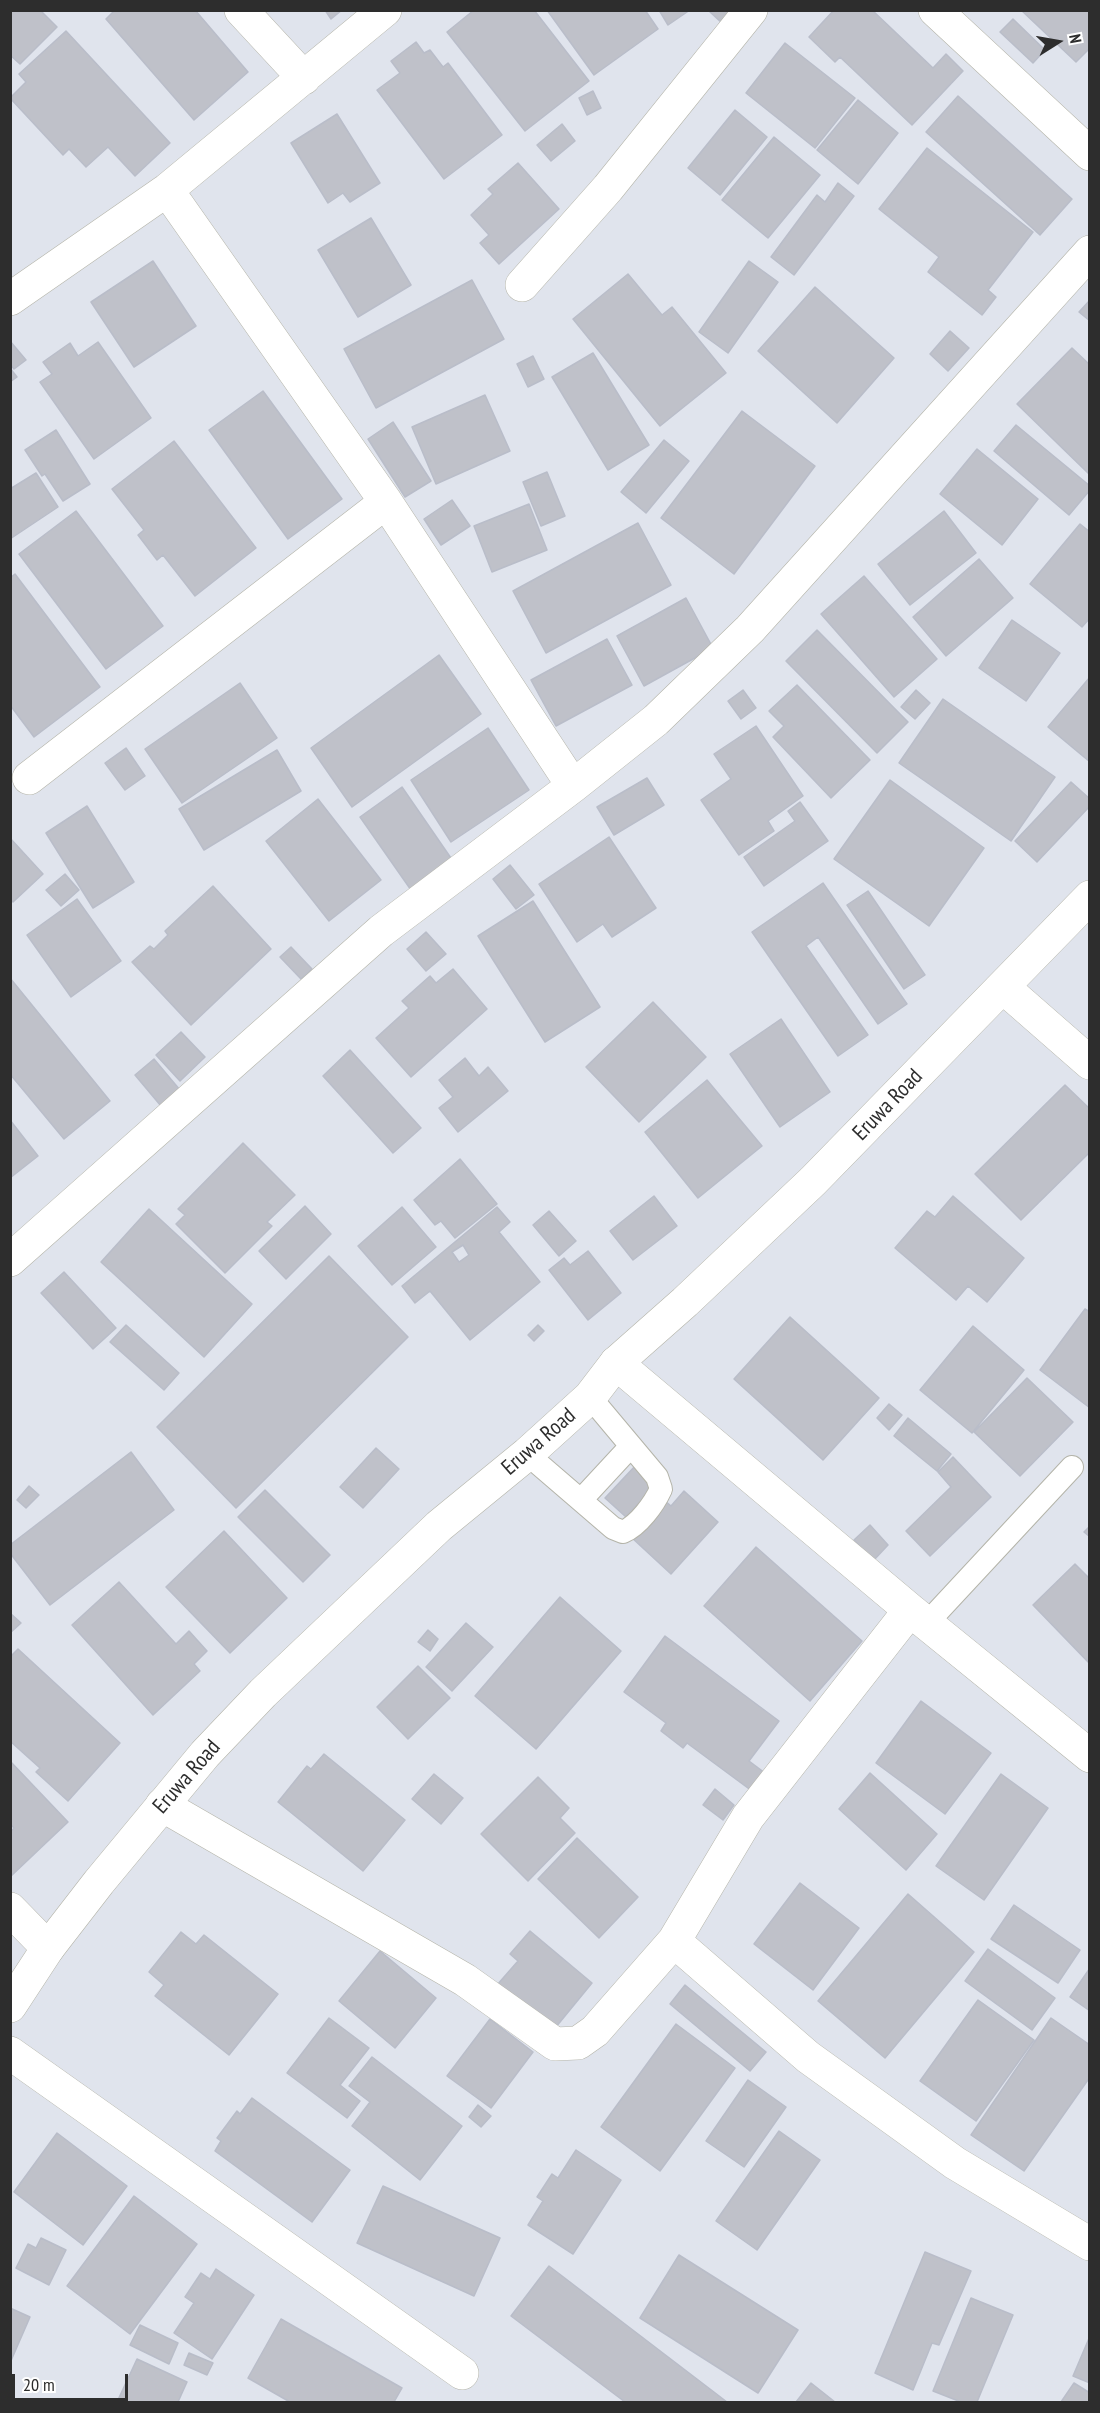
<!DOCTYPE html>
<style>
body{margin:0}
#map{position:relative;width:1100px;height:2413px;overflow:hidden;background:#e0e4ed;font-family:"PT Sans Narrow",sans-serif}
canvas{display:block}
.frame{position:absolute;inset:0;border:12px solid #2d2d2d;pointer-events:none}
.north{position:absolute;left:1028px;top:12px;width:60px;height:60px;-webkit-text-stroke:4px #fff;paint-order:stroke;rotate:79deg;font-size:16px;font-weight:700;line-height:24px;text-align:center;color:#2d2d2d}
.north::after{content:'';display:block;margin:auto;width:21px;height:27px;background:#2d2d2d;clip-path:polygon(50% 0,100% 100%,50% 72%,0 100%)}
.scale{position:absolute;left:12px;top:2374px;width:116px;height:27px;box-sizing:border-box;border:3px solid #2d2d2d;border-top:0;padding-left:8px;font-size:18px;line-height:21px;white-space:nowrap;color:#2d2d2d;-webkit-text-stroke:4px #fff;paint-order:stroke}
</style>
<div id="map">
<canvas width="1100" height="2413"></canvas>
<div class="frame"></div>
<div class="north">N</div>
<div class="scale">20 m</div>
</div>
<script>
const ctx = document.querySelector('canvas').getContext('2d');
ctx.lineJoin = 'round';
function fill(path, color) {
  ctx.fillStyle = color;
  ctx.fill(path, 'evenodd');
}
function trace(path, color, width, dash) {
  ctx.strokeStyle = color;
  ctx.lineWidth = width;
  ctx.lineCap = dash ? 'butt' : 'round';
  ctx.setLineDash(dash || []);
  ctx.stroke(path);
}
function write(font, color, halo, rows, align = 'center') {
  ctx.font = font + ' "PT Sans Narrow",sans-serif';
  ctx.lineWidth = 4.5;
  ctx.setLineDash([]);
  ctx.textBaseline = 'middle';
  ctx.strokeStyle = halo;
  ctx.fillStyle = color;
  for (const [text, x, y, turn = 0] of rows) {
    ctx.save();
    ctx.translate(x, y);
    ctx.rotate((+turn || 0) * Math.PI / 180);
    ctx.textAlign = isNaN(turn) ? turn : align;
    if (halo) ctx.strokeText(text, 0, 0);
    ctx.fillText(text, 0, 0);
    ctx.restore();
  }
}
const building = new Path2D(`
 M10,10H40L57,27L20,64L10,55Z
 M115,10H195L248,72L194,120L106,19Z
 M325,10H342L331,19Z
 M474,10H534L589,81L525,131L447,32Z
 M547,10H645L658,29L594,75Z
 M659,10H690L668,25Z
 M711,10H736L723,24L710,12Z
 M834,10H872L933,68L946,54L963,71L912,125L840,57L835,62L809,37Z
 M1021,10H1090V48L1076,62Z
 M1013,19L1045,50L1033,63L1000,32Z
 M66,31L170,143L135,176L108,147L86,167L69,149L63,155L10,98L26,82L19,74Z
 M416,42L424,53L430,50L443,67L448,63L502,135L444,179L377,90L400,73L391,61Z
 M785,43L855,98L815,148L746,93Z
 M593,91L601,108L587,115L579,98Z
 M958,96L1072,199L1040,235L926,132Z
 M858,100L898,133L858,184L817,150Z
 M735,110L767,137L720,195L688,168Z
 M337,114L380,183L350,202L343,193L328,203L291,143Z
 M562,124L575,141L551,161L537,145Z
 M774,137L820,175L768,238L722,200Z
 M927,148L1033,232L988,290L996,297L982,315L928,272L939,257L879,209Z
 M518,163L559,209L499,264L480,243L489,235L471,215L493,194L488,189Z
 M838,183L854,196L794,275L771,257L817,195L825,202Z
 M371,218L411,285L358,317L318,250Z
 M153,261L196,326L134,367L91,302Z
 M749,261L778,282L728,353L699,332Z
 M628,274L662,315L672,307L726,373L660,426L573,319Z
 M472,280L504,339L376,408L344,349Z
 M815,287L894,358L837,423L758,351Z
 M1090,300V321L1079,312Z
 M950,331L969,348L948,371L930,354Z
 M10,341L26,360L14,369L10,364Z
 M98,342L151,418L94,459L40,382L52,374L43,362L70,343L78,356Z
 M1072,348L1090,365V475L1017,404Z
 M593,353L649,445L608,470L552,377Z
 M533,356L544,379L528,387L517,364Z
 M10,368L17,377L10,382Z
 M263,391L342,499L288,539L209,430Z
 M485,395L510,451L436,484L412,427Z
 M742,411L815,466L734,574L661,518Z
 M393,422L431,481L405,497L368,439Z
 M1016,425L1090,486V490L1069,515L994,451Z
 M56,430L90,484L63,501L45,474L42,476L25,450Z
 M664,440L689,461L646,513L621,492Z
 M174,441L256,548L195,596L163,555L157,560L138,535L144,530L112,489Z
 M977,449L1038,499L1002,545L940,494Z
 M547,472L565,516L541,526L523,482Z
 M36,473L58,507L10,539V489Z
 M452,500L470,526L441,545L424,519Z
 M529,504L547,550L492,572L474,526Z
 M76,511L163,626L106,669L19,554Z
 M944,511L976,553L910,605L878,564Z
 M638,523L671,585L546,653L513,591Z
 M1080,524L1090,532V618L1082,627L1030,584Z
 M979,559L1013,598L946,656L913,617Z
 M15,574L100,687L34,737L10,705V578Z
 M864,576L937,659L894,697L821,614Z
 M686,598L713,648L644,686L617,636Z
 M1012,620L1060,653L1026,701L979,668Z
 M817,630L908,722L877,753L786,661Z
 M607,639L632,685L556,726L531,680Z
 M439,655L481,714L352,807L311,748Z
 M1090,677V762L1048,727Z
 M240,683L277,738L182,803L145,749Z
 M797,685L870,760L831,798L773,737L784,726L769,711Z
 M743,690L756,708L741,719L728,701Z
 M916,690L930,703L915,719L901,707Z
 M943,699L1055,777L1011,841L899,763Z
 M756,726L803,796L768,821L774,831L739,855L701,800L731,779L714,754Z
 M488,728L529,790L451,842L411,780Z
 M126,748L145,776L125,790L105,763Z
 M277,750L301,791L204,850L179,809Z
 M647,778L664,805L614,835L597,807Z
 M890,780L984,848L929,926L834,859Z
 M1071,782L1090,799V806L1037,862L1015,841Z
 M402,787L453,861L411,890L360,817Z
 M318,799L381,880L329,921L266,841Z
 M800,802L828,841L764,886L744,857L795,821L788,811Z
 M87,806L134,882L93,908L46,833Z
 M609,837L656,908L612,937L603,924L577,942L539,884Z
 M10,838L43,874L13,902L10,899Z
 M510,865L534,895L516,909L493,879Z
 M65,874L79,890L61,906L46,890Z
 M823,883L907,1004L878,1024L818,937L806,946L868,1035L838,1056L752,932Z
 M213,886L271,949L191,1025L132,962L150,946L154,949L168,935L165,931Z
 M868,891L925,975L904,989L847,905Z
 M77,899L121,961L71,997L27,935Z
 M533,901L600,1007L545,1042L478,936Z
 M426,932L446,954L426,971L407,949Z
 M291,947L312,969L301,979L280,957Z
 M453,969L487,1009L411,1077L376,1038L409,1008L402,1001L430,976L436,983Z
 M10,978L110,1101L64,1139L10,1074Z
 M653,1002L706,1057L639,1122L586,1067Z
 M781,1019L830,1092L780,1127L730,1054Z
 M181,1032L205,1057L180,1081L156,1055Z
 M350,1050L421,1128L393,1153L323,1076Z
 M465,1058L479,1076L488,1067L508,1091L458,1132L439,1108L453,1097L439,1080Z
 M154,1059L180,1090L161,1106L135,1075Z
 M707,1080L762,1146L698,1198L645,1132Z
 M1065,1085L1090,1109V1152L1021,1220L975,1174Z
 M10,1120L38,1156L10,1178Z
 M243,1143L295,1195L267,1222L272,1226L225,1273L176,1224L185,1215L178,1209Z
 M460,1159L497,1204L455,1238L441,1221L435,1225L414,1200Z
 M654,1196L677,1226L633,1260L610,1231Z
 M953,1196L1024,1258L987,1302L968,1286L956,1300L895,1248L927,1211L935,1217Z
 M305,1206L331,1234L286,1279L259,1251Z
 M402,1207L436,1247L392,1285L358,1246Z
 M497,1207L510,1222L499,1232L540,1282L470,1340L430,1291L415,1303L402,1286ZM463,1245L469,1255L459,1262L452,1252Z
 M149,1209L252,1304L204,1357L101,1262Z
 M549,1211L576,1241L559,1256L533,1225Z
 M588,1251L621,1293L588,1320L549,1270L564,1258L570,1265Z
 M329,1256L408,1337L236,1508L157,1427Z
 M64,1272L116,1328L93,1349L41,1293Z
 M1085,1309L1090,1312V1408L1040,1370Z
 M790,1317L879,1398L823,1460L734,1379Z
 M126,1325L179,1373L164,1390L110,1342Z
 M538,1325L544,1331L534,1341L528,1335Z
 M973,1326L1024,1370L972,1433L920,1390Z
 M1027,1378L1073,1422L1020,1476L974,1432Z
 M889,1404L902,1415L889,1430L877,1418Z
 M908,1418L951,1454L937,1471L894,1436Z
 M376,1448L399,1469L363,1508L340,1487Z
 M131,1452L174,1510L50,1605L10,1553V1545Z
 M953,1457L991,1497L930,1556L906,1531L951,1487L938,1472Z
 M636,1465L656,1485L626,1517L605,1498Z
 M29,1486L39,1495L26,1508L17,1500Z
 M265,1490L330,1555L303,1582L238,1517Z
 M684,1491L718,1522L671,1574L631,1537L664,1500L671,1506Z
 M870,1525L888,1545L873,1561L854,1540Z
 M1090,1526V1537L1084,1532Z
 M224,1531L287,1598L230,1653L166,1587Z
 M756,1547L862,1641L810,1701L704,1606Z
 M1075,1564L1090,1579V1664L1033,1605Z
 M119,1582L176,1644L189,1631L207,1651L194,1664L200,1671L153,1715L72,1625Z
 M560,1597L621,1651L536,1749L475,1696Z
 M10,1613L21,1623L10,1633Z
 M466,1623L493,1647L452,1691L426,1667Z
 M428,1630L438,1639L430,1651L418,1642Z
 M665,1636L779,1721L749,1761L769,1776L756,1794L687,1743L683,1748L661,1731L666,1723L624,1692Z
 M18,1649L120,1743L68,1801L36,1772L40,1768L10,1741V1657Z
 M418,1666L450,1698L408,1739L377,1707Z
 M921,1701L991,1753L945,1814L876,1763Z
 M324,1754L405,1820L363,1871L278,1802L307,1766L311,1769Z
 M10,1761L68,1822L10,1877V1832L14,1828L10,1824Z
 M870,1773L937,1834L906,1870L839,1809Z
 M434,1774L463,1798L441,1824L412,1799Z
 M1001,1774L1048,1808L984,1900L936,1866Z
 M538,1777L569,1808L560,1818L575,1833L528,1881L481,1834Z
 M715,1789L734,1805L723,1820L703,1805Z
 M577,1838L638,1897L599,1938L538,1879Z
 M800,1883L859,1928L813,1990L754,1944Z
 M908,1894L974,1952L885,2058L818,2001Z
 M1014,1905L1080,1950L1058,1983L991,1939Z
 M530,1931L592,1983L551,2033L497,1985L518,1961L510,1954Z
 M181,1932L196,1944L204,1935L278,1994L229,2055L155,1996L164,1985L149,1972Z
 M988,1949L1055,1998L1032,2030L965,1981Z
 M380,1951L436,1998L395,2048L339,2001Z
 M1090,1968V2011L1070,1997Z
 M685,1985L766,2052L750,2071L670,2004Z
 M978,2000L1034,2040L976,2121L920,2081Z
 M329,2018L369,2048L340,2085L360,2101L347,2118L287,2073Z
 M1051,2018L1090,2045V2077L1024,2171L971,2135Z
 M490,2019L533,2052L491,2108L447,2076Z
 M676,2024L735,2068L660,2171L601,2127Z
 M372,2057L462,2126L420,2180L352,2126L370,2102L349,2086Z
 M748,2080L786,2107L744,2167L706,2141Z
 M252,2098L350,2170L312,2222L215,2151L221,2141L217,2138L237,2111L240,2114Z
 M478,2105L491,2116L481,2127L469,2117Z
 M779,2131L820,2160L757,2250L716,2221Z
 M57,2133L127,2186L83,2245L14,2192Z
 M576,2150L621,2180L573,2254L528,2225L543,2201L537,2197L552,2174L558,2178Z
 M383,2186L500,2238L474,2296L357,2243Z
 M134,2196L197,2244L130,2334L67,2286Z
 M41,2238L66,2250L49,2285L16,2268L28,2244L36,2248Z
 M925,2252L971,2271L939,2345L932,2343L913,2390L875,2373Z
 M679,2255L798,2330L758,2393L640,2318Z
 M549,2266L727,2402H625L511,2316Z
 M216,2269L254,2295L212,2359L174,2333L194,2303L185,2297L201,2273L210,2279Z
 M971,2298L1013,2315L977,2402H961L933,2391Z
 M10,2308L30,2317L10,2363Z
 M281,2319L402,2388L394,2402H290L248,2378Z
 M140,2325L178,2343L169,2364L130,2345Z
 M1090,2336V2383L1073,2376Z
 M189,2353L213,2363L207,2375L184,2365Z
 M137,2359L187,2382L178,2402H117Z
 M811,2383L835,2402H796Z
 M1074,2383L1090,2393V2402H1061Z`);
fill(building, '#bfc1c9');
trace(building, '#b9bdc9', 1.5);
const service = new Path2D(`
 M527,1454L613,1528L623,1532C639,1525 654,1504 661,1489L657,1477L590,1397
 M581,1500L631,1446
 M927,1623L1072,1467`);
const minor = new Path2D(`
 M241,10L304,78
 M935,10L1090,154
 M167,190L386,502L573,786
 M522,285L608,188L751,10
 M10,299L167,190L385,10
 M29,778L386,502
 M1003,987L1090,1063
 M10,1260L381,931L573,786L656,720L750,629L1090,252
 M616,1363L910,1610L1090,1756
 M162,1805L465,1980L555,2044L578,2043L595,2031L674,1941L748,1817L910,1610
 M10,1909L48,1948
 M674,1941L808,2057L955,2163L1090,2244
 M10,2053L462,2373`);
const secondary = new Path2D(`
 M10,2006L48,1948L99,1882L205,1754L263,1693L439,1526L527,1454L590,1397L616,1363L685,1302L813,1181L1090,897`);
trace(service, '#b4b4a9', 24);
trace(minor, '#b4b4a9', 34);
trace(secondary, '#b4b4a9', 34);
trace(service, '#fff', 22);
trace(minor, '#fff', 33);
trace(secondary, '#fff', 33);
write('22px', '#2d2d2d', '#fff', [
 ["Eruwa Road",888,1105,-46],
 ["Eruwa Road",539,1442,-41],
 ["Eruwa Road",187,1777,-49]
]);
</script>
